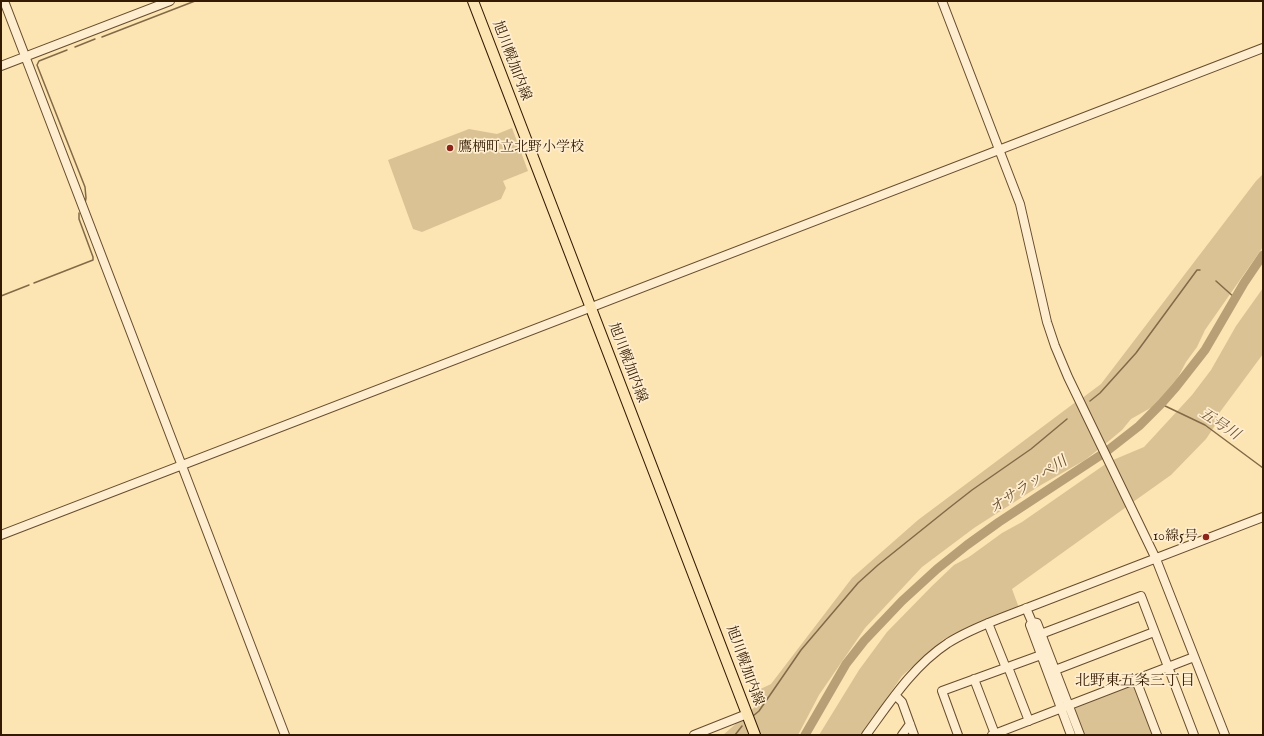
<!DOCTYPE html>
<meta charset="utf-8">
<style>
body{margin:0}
#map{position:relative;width:1264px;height:736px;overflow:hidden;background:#fde4b3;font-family:"IM FELL English",serif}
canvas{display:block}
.frame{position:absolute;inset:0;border:2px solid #331a00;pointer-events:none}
</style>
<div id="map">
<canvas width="1264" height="736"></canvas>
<div class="frame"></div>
</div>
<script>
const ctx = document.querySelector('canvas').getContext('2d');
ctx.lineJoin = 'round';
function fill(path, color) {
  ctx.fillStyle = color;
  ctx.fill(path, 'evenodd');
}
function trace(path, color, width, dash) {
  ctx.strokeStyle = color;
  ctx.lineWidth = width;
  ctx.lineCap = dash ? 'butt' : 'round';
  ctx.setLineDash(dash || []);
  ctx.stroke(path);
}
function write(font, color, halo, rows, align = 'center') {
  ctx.font = font + ' "IM FELL English","Noto Serif JP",serif';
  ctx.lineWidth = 3.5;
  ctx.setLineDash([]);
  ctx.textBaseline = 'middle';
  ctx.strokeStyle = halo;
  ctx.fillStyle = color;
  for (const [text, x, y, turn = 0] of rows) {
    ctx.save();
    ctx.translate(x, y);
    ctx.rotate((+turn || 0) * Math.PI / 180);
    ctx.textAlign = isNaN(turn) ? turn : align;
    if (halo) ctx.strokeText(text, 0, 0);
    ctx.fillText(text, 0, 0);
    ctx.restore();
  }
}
fill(new Path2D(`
 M512,128L528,171L503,181L506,188L501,199L422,232L413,229L388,160L469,129L497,134Z
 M1263,174V247L1205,330L1197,347L1186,362L1175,383L1154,406L1131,419L1122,430L1104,445L1081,399L1101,384L1256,181Z
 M1263,288V354L1217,416L1216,424L1206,439L1171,475L1133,502L1113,460L1144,447L1192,395L1211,370L1236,326Z
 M1077,401L1099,449L1085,460L1041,485L974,528L922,567L865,628L819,695L798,735H759L749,712L756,706L750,694L771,684L852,578L918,520Z
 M1107,463L1129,505L1012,589L1019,608L944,639L902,676L861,735H819L859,670L887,632L932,586L954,565L969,557L1002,533L1022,522Z
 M1134,682L1154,734L1082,735L1072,707Z
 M746,715L754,735H723Z`), '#dbc295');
trace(new Path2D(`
 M102,37L195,1
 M75,47L95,39
 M67,50L39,61L37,65L85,187L86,198L85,203
 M1216,281L1235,298
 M34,283L93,260V257L79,219V213
 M1,296L29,285
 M1090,401L1100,393L1136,353L1197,270H1200
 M1161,404L1205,425L1263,468
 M753,716L759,711L801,650L858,583L878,565L949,508L972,490L1031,449L1067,419
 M735,735L742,726`), '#836a47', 1.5);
trace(new Path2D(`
 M805,735L846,664L864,641L902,601L937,569L967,545L999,522L1107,451L1139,426L1161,404L1176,387L1205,350L1244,283L1263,255`), '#b89f76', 9);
const minor = new Path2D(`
 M4,1L285,735
 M942,1L1020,204L1047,322L1055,346L1068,377L1156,559L1225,735
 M1,66L170,1
 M1,535L1263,48
 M1026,608L1032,622L1030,625L1071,735
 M1032,622L1037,623L1080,735
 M988,623L1006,668
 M1041,634L1141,596L1194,735
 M1008,667L1029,721
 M1050,672L1154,632
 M974,679L995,734
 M1136,680L1157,735
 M895,695L902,702L914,735
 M694,735L747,714
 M866,735C890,702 913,666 948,643C964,633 983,625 1001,618L1263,517
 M902,735L910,724
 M958,735L942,691L1041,655
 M992,735L1194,657`);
const major = new Path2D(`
 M473,1L755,735`);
trace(minor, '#664c2d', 10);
trace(major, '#331a00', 12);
trace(minor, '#feedce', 8);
trace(major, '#fde4b3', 10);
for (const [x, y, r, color] of [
 [450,148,4,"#8f2418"],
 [1206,537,4,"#8f2418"]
]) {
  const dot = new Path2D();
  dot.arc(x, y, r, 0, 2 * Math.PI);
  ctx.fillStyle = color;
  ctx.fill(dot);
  trace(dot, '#feedce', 1.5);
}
write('14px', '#331a00', '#feedce', [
 ["旭川幌加内線",511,61,69],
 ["旭川幌加内線",627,363,69],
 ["旭川幌加内線",744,666,70]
]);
write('14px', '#331a00', '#feedce', [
 ["鷹栖町立北野小学校",458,148],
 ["10線5号",1198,537,"right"]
], 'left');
write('italic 15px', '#684f2f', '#feedce', [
 ["五号川",1219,425,33],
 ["オサラッペ川",1029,486,-34]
]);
write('15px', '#331a00', '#feedce', [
 ["北野東五条三丁目",1135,682]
]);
</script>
